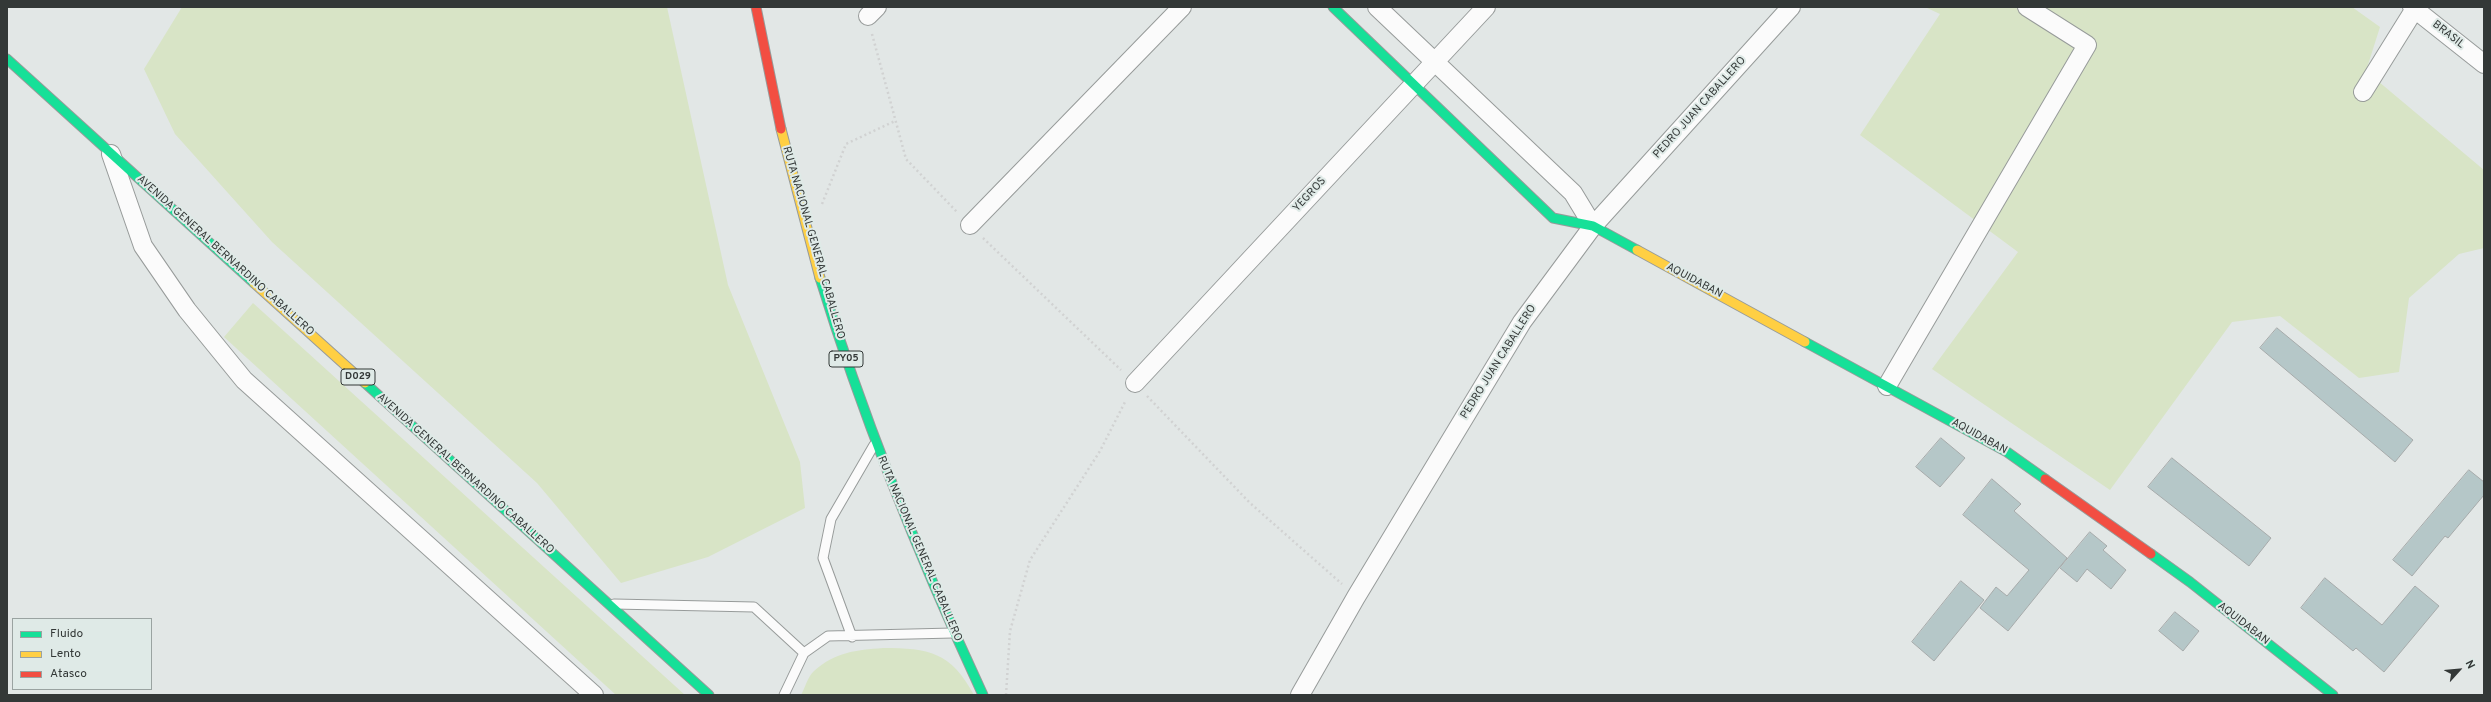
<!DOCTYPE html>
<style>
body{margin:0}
#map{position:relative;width:2491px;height:702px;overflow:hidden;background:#e2e7e6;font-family:Overpass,sans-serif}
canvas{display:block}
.frame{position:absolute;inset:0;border:8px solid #333837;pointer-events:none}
.legend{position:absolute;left:12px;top:618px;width:140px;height:72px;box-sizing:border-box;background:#dfeae7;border:1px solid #9aa3a1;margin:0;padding:5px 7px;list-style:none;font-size:12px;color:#333837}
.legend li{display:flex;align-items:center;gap:8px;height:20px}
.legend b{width:20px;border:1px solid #9aa3a1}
.north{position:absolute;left:2439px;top:650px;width:40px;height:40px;-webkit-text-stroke:3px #dfeae7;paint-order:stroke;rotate:63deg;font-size:11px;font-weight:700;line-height:16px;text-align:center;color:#333837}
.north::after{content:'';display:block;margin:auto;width:14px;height:18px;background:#333837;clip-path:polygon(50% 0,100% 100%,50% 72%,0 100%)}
</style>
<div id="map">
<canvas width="2491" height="702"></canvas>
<div class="frame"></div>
<ul class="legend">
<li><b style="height:5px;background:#16e098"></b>Fluido</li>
<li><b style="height:5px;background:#ffcf43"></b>Lento</li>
<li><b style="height:5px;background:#f24e42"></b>Atasco</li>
</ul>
<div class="north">N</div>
</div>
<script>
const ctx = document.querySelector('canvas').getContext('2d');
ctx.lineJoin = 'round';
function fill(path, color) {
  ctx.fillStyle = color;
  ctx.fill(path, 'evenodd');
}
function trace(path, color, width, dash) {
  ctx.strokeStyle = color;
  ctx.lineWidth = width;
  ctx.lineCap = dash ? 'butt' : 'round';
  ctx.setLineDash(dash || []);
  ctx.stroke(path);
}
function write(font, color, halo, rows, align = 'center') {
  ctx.font = font + ' Overpass,sans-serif';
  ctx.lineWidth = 4;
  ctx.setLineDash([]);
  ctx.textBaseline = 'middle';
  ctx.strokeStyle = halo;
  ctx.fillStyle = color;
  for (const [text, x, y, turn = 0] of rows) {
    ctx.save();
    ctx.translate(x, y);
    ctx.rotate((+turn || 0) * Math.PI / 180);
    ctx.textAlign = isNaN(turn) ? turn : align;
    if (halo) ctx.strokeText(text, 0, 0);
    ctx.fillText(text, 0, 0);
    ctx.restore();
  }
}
fill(new Path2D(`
 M182,7H667L728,285L800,462L805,508L708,557L621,583L537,483L272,242L175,134L144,69Z
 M1925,7H2352L2380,27L2366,71L2484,170V248L2459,254L2409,298L2399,372L2359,378L2280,316L2232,322L2110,490L1932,369L2018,252L1860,135L1940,14Z
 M253,303L685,695H616L224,337Z
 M883,648C929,648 951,652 974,695H801C805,688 808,676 814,671C835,652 856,650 883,648Z`), '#d8e4c6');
const building = new Path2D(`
 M2277,328L2413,440L2395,462L2260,348Z
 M1941,438L1965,458L1940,487L1916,467Z
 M2172,458L2271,538L2249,566L2148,487Z
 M2469,470L2484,482V495L2448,538L2445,536L2412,576L2393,560Z
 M1992,479L2021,504L2014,511L2067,558L2008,631L1980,608L1996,587L2007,596L2029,570L1963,515Z
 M2090,532L2107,546L2103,550L2126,570L2111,589L2087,569L2077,582L2060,568Z
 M2325,578L2382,625L2415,586L2439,606L2384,672L2356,648L2353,651L2301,608Z
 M1961,581L1984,600L1934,661L1912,642Z
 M2175,612L2199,631L2183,651L2159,631Z`);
fill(building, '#b5c7c8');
trace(building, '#a6aaaa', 1);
const lane = new Path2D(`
 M614,604L754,607L804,653
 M852,637L823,558L831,519L874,445
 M784,695L804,653L828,636L953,633`);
const street = new Path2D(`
 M1377,7L1573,193L1593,226
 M2412,7L2484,64
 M868,16L877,7
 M2363,92L2416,7
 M111,154L143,246L187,310L244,380L594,695
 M970,225L1182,7
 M1135,383L1486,7
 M1887,386L2087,45L2027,7
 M1300,695L1356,597L1522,322L1593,226L1791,7`);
const fast = new Path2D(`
 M1333,7L1553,218L1593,226L1637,250
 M7,59L254,283
 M820,278C864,421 920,559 983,695
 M1805,342L2007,452L2045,479
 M365,383L709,695
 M2151,554L2190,582L2333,695`);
const slow = new Path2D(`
 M781,129L820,278
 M1637,250L1805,342
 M254,283L365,383`);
const jam = new Path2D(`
 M756,7L781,129
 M2045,479L2151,554`);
trace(lane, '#979b9a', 11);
trace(street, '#979b9a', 20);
trace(fast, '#979b9a', 11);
trace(slow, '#979b9a', 11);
trace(jam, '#979b9a', 11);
trace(new Path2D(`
 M872,34L906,159L957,212
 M822,204L846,144L895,121
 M983,238L1121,370
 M1147,396L1250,503L1342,584
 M1006,695L1010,631L1030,560L1100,451L1126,400`), '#d1d2d2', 2.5, [2, 3]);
trace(lane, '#fbfbfb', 9);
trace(street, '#fbfbfb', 18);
trace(fast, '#16e098', 9);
trace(slow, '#ffcf43', 9);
trace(jam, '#f24e42', 9);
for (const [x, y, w] of [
 [846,359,34],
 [358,377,34]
]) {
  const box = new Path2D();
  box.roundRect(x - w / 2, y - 8, w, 16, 3);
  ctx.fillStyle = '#dfeae7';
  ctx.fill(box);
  trace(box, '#333837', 1);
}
write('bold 10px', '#333837', null, [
 ["PY05",846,359],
 ["D029",358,377]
]);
write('11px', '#333837', '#dfeae7', [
 ["BRASIL",2448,35,38],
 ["PEDRO JUAN CABALLERO",1700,108,-48],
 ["YEGROS",1310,195,-47],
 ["RUTA NACIONAL GENERAL CABALLERO",813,243,74],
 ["AVENIDA GENERAL BERNARDINO CABALLERO",225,256,42],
 ["AQUIDABAN",1694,281,28],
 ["PEDRO JUAN CABALLERO",1499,362,-58],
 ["AQUIDABAN",1979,437,29],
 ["AVENIDA GENERAL BERNARDINO CABALLERO",465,474,42],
 ["RUTA NACIONAL GENERAL CABALLERO",919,549,67],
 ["AQUIDABAN",2243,624,38]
]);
</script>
